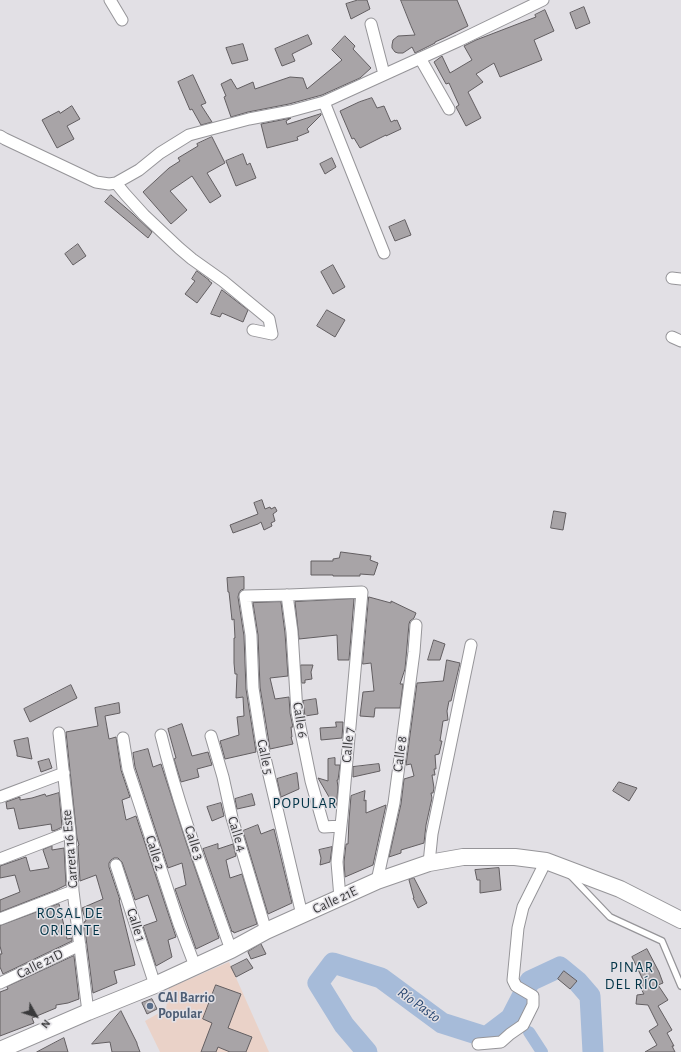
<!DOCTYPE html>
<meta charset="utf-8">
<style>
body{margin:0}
#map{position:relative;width:681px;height:1052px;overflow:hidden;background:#e2e0e5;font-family:"Alegreya Sans",sans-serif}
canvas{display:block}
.north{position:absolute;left:16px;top:996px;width:40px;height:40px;-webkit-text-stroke:3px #e2e0e5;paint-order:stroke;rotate:129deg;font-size:11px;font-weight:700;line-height:16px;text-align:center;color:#39393b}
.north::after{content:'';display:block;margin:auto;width:14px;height:18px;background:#39393b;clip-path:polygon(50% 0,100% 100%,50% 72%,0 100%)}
</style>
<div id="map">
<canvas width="681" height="1052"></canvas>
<div class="north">N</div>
</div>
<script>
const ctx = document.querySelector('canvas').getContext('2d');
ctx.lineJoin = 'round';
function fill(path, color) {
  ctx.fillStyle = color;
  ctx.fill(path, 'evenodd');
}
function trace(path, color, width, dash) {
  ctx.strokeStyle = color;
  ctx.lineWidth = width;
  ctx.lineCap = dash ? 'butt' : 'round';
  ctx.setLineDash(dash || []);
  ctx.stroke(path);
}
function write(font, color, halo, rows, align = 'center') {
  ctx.font = font + ' "Alegreya Sans",sans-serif';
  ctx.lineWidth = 3;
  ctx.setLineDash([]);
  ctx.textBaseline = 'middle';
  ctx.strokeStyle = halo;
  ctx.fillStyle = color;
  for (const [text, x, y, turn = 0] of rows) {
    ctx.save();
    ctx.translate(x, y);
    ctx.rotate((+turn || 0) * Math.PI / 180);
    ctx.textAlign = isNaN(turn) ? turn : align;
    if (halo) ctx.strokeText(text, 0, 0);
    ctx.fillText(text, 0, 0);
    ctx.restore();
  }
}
fill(new Path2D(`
 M229,962L269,1052H160L145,1021L166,1009L169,988Z`), '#ead2c8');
trace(new Path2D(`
 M511,1018L520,1023
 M529,1032L542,1052`), '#a6bbd9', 12);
trace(new Path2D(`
 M367,1052L344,1025L318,983L333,963L381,978L442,1023L486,1037L511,1018L530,981L560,967L577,981L590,996L593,1052`), '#a6bbd9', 21);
const building = new Path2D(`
 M358,0H367L370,9L351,19L346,4Z
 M401,0H457L468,26L444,38L435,42V43L415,53L412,47L403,53H398L395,52L392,48V45L393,40L398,36L415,35L411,26Z
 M584,7L590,23L576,29L570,13Z
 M545,10L554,31L534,40L542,60L500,77L494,63L476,74L483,82L468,92L481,118L466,126L456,107L459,105L449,83L446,84L434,62L442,56L450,73L472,60L464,46L476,40L536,17L535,15Z
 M308,35L312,44L292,54L295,61L282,66L275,49Z
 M345,36L355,46L353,49L371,68L360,78L322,95L289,104L248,112L231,117L224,97L226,96L221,84L231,79L237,89L253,82L255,89L290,77L303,78L307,89L342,60L332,50Z
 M243,44L248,60L232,64L226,48Z
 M193,75L206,103L201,105L212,122L201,125L192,109L190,110L178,82Z
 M372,98L377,108L384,106L391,122L395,120V121L397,120L401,129L386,136V135L360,148L354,138L352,139L340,111L359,102Z
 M72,106L80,119L67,126L74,139L57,148L42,120L59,111L60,113Z
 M321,114V115L307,129L309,132L297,137L298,140L267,148L261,124L291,118L286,121L287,124Z
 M212,137L225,163L207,173L221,196L210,203L192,176L170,191L187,210L171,224L143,192L169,168L180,161L178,158L198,146L197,144Z
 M243,154L247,165L250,163L256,178L236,186L226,161Z
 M332,158L336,167L325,174L320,164Z
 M111,195L133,214L152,232L148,238L105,202Z
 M405,220L411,235L395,241L389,227Z
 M78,244L86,256L73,265L65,254Z
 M333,265L345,287L333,294L321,272Z
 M197,271L209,280V281L212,283L197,303L185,294L195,281L192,279Z
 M222,290L248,310L243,322L222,313L220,317L211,314Z
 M327,310L345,320L335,337L317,326Z
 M262,500L265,509L270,507L271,509L275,507L277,511L273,514L275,521L271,523L272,526L264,530L261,522L258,524L233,533L230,525L258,514L254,503Z
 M554,511L566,513L563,530L551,528Z
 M341,552L371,556L370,560L378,563L374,575L360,574V576H333V575H311V561H333V559L339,558Z
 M244,577V589L241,590L239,593L238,597L244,636L246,689L256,752L225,759L220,741L239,735L237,717L244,716L243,697L236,698L237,674H235L234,663V638H235L234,619L232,620L229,592H228L227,578Z
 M369,597L391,603V601L416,613L414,618L410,621L409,624L405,669L400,684H403L400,708H375L374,717L360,716L363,692L374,691L371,663L363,664Z
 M354,599L349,660H338L337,635L299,639L295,602Z
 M281,602L285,633L288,676L270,678L275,699L289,697L290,713L293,727H291L292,737H291L293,744L270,749L260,687L258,635L253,603Z
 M434,640L445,644L440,660H428Z
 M447,660L460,663L451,701H449L447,711L448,720L443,721L440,741H442L439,754L435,755L436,769H434L435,775H432L434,788L433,793H431L432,798L426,825L424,843L401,850V853L389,857L401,804L404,779L414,776L411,764L406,765L417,683L443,681Z
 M301,665H313L311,672L312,679L305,680V683H302Z
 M71,685L77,698L30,722L24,709Z
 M316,699L318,714L305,716L303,701Z
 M119,703L120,713L105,716L109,739L116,737L121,770L130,797L122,800L126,820L136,816L176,937L168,940L172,957L156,966L143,926L157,921L148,895L135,900L122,862L118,858H114L111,860L109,863V867L120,900H119L135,965L114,971L117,983L93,993L84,922L86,921L83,912L82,908L103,899L96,875L80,881L78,846L79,845L77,838L66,732L98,726L95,708Z
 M336,722H343L342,738L321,740L320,728L336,727Z
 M182,724L192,756L208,752L212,765L197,769L199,777L181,782L174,759L176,758L168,729Z
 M28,738L30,750L32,759L17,756V753L14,741Z
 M148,749L153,767L161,764L187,845L219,938L196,949L175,889L186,885L182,863L168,868L135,767L133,753Z
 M335,758V765H340L338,780H337L338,787L336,809L318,778L328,781V759Z
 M49,759L52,768L41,772L38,762Z
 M379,764L380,771L353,777V767Z
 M297,773L299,789L281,797L277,779Z
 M619,782L637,788L629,801L613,791Z
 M365,791L364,801L366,800V813L386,805L373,865L345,877L344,862L346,844H348L349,820L351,796Z
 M59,793L62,827L56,830L52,831L51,824L19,829L14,808L7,809L6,802L20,797V800L32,798L45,794L46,796Z
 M252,794L255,805L237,809L235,799Z
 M221,803L224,816L212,821L207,807Z
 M258,825L261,834L274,829L292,903L268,914L243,831Z
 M218,844V849L233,844L236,856L226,860L230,878L242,874L257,924L234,933L233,931L232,932L203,849Z
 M52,846V850L64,848L66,885L56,890L0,912V900L20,892L15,875L0,878V866L26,857L30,871L49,868L43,850Z
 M332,847L330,862L320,865L321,858L319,850Z
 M499,868L501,890L480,893V880H477L475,870Z
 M414,878L427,903L418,908L413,898H414L409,880Z
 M59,904L67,939L72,938V941L3,974L0,967V954H2L0,946V926Z
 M261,944L266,954L251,959L248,952Z
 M647,949L659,972L663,983L658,985L668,1000L658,1006L672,1030L667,1033L674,1046H672L675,1052H645L657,1045L649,1031L658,1025L648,1005L636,1004L637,995L644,994L638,984L644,982L632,957Z
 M74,956L79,999L68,1003L56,1005V1008L32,1018L34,1023L0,1036V992L8,989L7,987Z
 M247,959L253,968L236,977L231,967Z
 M564,971L577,981L570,989L558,979Z
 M216,985L241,994L228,1028L252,1037L246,1052H230L218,1047L216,1052H201L212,1023L203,1019Z
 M152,999L157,1009L147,1014L142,1003Z
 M121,1011L137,1043V1044L140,1052H112L110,1042L92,1044Z
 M64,1038L68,1052H37Z`);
fill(building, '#a8a4a7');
trace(building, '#625e61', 1);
const lane = new Path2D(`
 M570,875L610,917L662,941L681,986`);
const street = new Path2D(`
 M110,0L122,20
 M371,24L384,74
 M420,58L449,109
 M324,102L384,253
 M0,136L5,139L96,182L109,184L116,183L139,170L160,153L189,135L249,119L291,111L324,102L458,41L543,0
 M116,183L125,194L144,215L179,248L192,259L223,281L269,319L272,334L253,330
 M672,278L681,279
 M672,337L681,341
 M287,595L292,632L297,712L311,781L324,827L341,826
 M59,733L70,832L73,891L88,1012
 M161,735C179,808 206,879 231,950
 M211,736L223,777L232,818L266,931
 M123,738L128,769L135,790L179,924L195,966
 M0,797L64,773
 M0,859L70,832
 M429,863L432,834L471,645
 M116,865L155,985
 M377,881L394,803L414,652L416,625
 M302,915L262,745L253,688L251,635L245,596L289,595L362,592L342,816L337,862L340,898
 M0,919L73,891
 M0,983L80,945
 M478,1044L501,1042L510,1034L523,1025L533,1005V996L516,986L513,980L518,928L523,907L546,861`);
const secondary = new Path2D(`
 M0,1050L88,1012L155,985L231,950L266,931L377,881L429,863L463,857H515L546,861L620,889L681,920`);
trace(lane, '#969599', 8);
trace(street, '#969599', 13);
trace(secondary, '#969599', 18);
trace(lane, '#fff', 5.5);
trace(street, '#fff', 11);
trace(secondary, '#fff', 16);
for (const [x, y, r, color] of [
 [150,1006,4,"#5c6f8a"]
]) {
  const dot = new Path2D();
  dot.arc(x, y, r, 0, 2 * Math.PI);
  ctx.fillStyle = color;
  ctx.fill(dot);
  trace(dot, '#e2e0e5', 1.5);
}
write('14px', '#39393b', '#e2e0e5', [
 ["Calle 6",300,720,81],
 ["Calle 7",348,745,-85],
 ["Calle 8",400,754,-82],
 ["Calle 5",265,757,78],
 ["Calle 4",237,834,73],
 ["Calle 3",194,843,72],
 ["Carrera 16 Este",70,849,-95],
 ["Calle 2",155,853,72],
 ["Calle 21E",335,900,-25],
 ["Calle 1",136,925,72],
 ["Calle 21D",40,964,-26]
]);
write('bold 14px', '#4e5e75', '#e2e0e5', [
 ["CAI Barrio",158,998],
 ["Popular",158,1014]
], 'left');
ctx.letterSpacing = '1px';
write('15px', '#023447', '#e2e0e5', [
 ["POPULAR",305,803],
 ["ROSAL DE",70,913],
 ["ORIENTE",70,930],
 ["PINAR",632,967],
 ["DEL RÍO",632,984]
]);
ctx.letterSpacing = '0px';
write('italic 15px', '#294771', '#e2e0e5', [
 ["Río Pasto",419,1005,36]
]);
</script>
